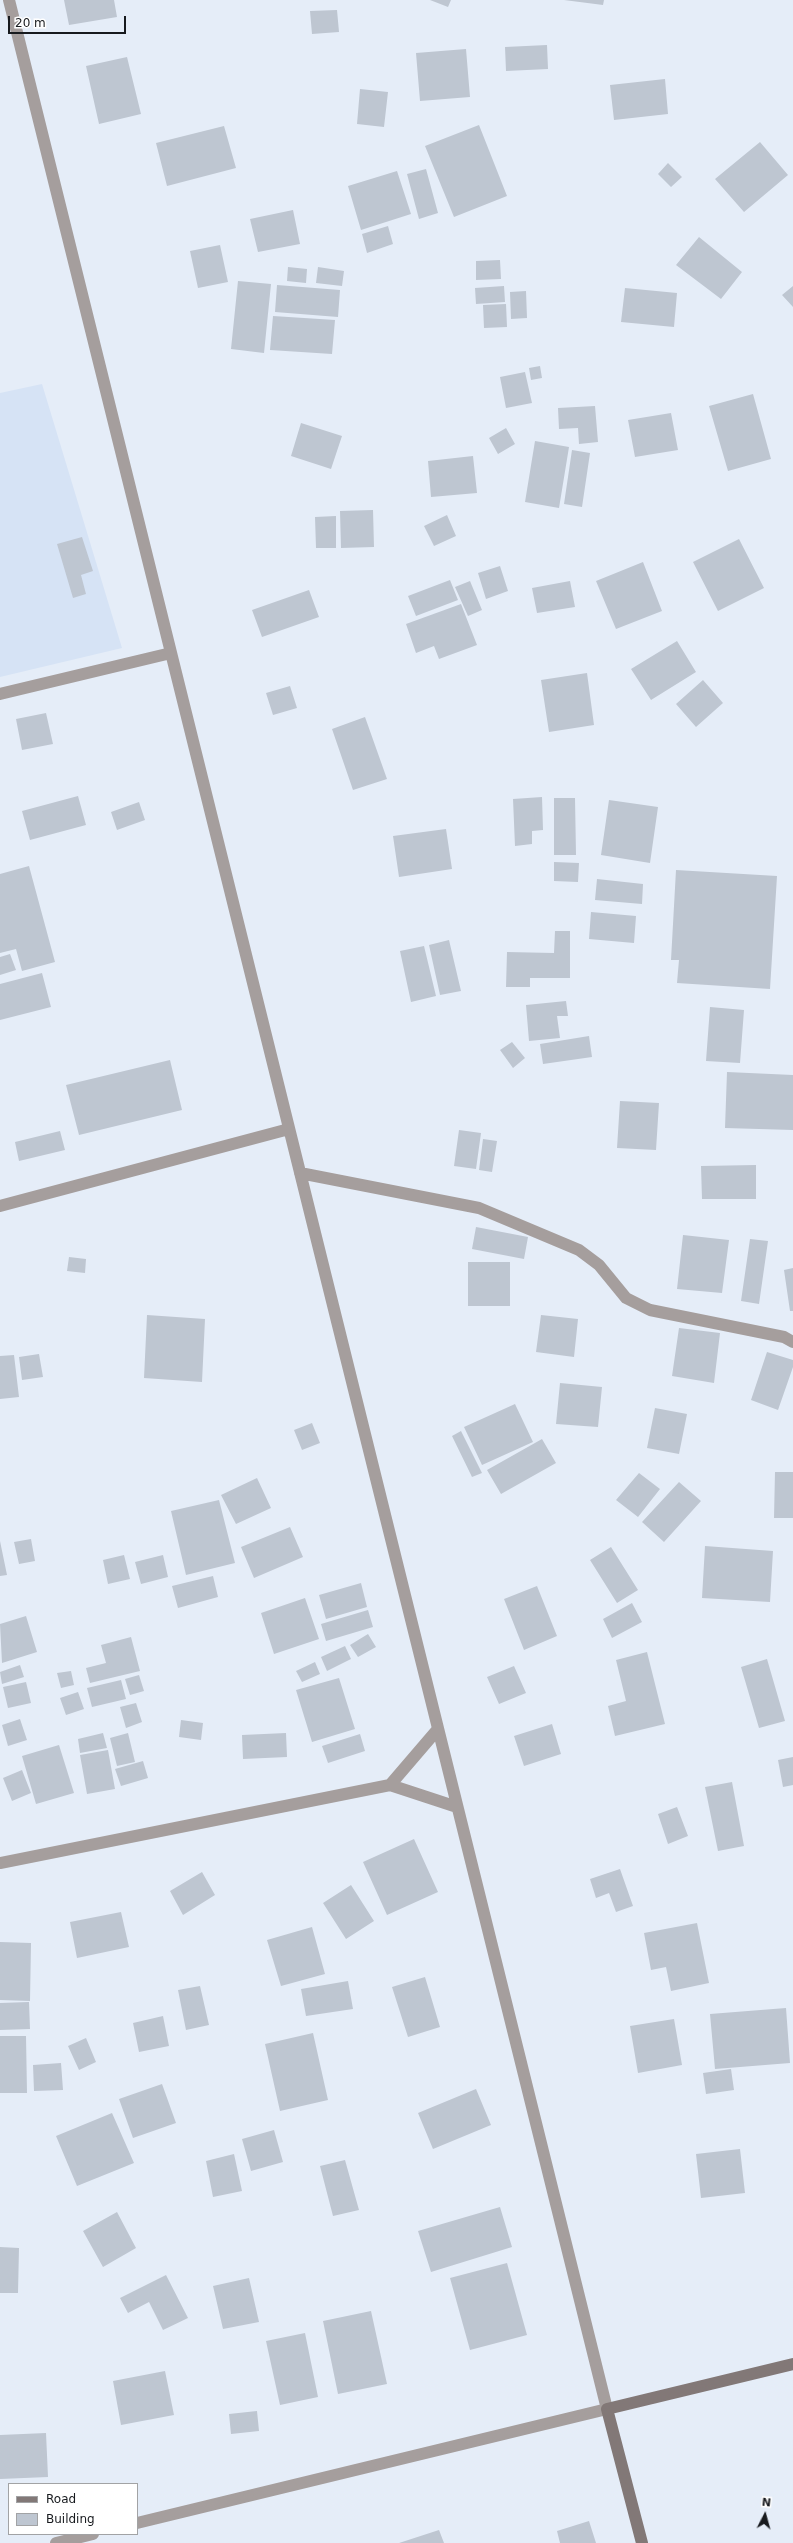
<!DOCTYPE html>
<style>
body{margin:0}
#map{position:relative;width:793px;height:2543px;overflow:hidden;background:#e5edf8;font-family:"DejaVu Sans",sans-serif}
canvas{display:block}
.legend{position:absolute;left:8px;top:2483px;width:130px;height:52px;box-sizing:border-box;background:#fff;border:1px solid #a2a3a5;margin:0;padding:5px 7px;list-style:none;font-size:12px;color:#171a1e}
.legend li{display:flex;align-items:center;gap:8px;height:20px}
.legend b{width:20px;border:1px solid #a2a3a5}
.north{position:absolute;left:745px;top:2495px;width:40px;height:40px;-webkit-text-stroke:3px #fff;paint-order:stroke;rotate:6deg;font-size:11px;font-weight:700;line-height:16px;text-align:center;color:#171a1e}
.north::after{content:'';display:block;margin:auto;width:14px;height:18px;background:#171a1e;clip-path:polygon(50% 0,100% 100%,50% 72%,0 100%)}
.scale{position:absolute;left:8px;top:16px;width:118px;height:18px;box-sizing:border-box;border:2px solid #171a1e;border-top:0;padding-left:5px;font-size:12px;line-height:14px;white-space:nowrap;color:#171a1e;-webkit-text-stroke:3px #fff;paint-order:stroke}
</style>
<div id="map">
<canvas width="793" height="2543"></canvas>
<ul class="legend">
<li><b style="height:5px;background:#827877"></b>Road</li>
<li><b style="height:11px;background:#bec6d1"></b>Building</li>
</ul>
<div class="north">N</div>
<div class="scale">20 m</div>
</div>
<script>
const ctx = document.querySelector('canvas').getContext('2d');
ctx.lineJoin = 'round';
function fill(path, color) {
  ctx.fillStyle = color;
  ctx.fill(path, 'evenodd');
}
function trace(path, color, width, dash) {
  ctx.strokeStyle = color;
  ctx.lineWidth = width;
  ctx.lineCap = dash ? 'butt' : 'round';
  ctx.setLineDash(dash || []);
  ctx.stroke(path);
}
fill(new Path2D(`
 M42,384L122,648L0,677V393Z`), '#d6e3f5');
fill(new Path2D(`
 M64,0H114L117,17L69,25Z
 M430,0H451L448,7Z
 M564,0H604L603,5Z
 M337,10L339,32L312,34L310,11Z
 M547,45L548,69L506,71L505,47Z
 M466,49L470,97L420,101L416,53Z
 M127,57L141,114L99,124L86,66Z
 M665,79L668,114L614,120L610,85Z
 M360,89L388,92L384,127L357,124Z
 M479,125L507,196L454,217L425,146Z
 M224,126L236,168L167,186L156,143Z
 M760,142L788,175L744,212L715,179Z
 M668,163L682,177L671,187L658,174Z
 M426,169L438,213L419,219L407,174Z
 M397,171L411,214L361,230L348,186Z
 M293,210L300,244L258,252L250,219Z
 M388,226L393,244L367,253L362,234Z
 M699,237L742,272L721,299L676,265Z
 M220,245L228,282L198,288L190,251Z
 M500,260L501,279L476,280V261Z
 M288,267L307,269L306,283L287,281Z
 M318,267L344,271L342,286L316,283Z
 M238,281L271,284L264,353L231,349Z
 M277,285L340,290L338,317L275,312Z
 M504,286L505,302L476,304L475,288Z
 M793,286V307L782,295Z
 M625,288L677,293L674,327L621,322Z
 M526,291L527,318L511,319L510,292Z
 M506,304L507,327L484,328L483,305Z
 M273,316L335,320L332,354L270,350Z
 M540,366L542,378L531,380L529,368Z
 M525,372L532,403L506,408L500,377Z
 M753,394L771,459L728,471L709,406Z
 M595,406L598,442L579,444L578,428L559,429L558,408Z
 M671,413L678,450L635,457L628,420Z
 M301,423L342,436L331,469L291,456Z
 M506,428L515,444L498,454L489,438Z
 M535,441L569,447L559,508L525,502Z
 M572,450L590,453L582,507L564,504Z
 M473,456L477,493L431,497L428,461Z
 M373,510L374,547L341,548L340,511Z
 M447,515L456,536L434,546L424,526Z
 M336,516V548H316L315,517Z
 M82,537L93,571L81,575L86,594L73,598L57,544Z
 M739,539L764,588L718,611L693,562Z
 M643,562L662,611L616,629L596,581Z
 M500,566L508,591L486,599L478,573Z
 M450,580L458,600L416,616L408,596Z
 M470,581L482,610L468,616L455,587Z
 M570,581L575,607L537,613L532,588Z
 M309,590L319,617L262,637L252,610Z
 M461,604L477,645L439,659L434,646L416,653L406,624Z
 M677,641L696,672L651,700L631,669Z
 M587,673L594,725L549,732L541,680Z
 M703,680L723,703L696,727L676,704Z
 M290,686L297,708L273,715L266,693Z
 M46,713L53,744L22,750L16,719Z
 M365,717L387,779L353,790L332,729Z
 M78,796L86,825L30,840L22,811Z
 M542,797L543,830L532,831V844L515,846L513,799Z
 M554,798H575L576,855H554Z
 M609,800L658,807L650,863L601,855Z
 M139,802L145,820L117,830L111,812Z
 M446,829L452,869L399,877L393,836Z
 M554,862L579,863L578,882L554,881Z
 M29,866L55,962L22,971L16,949L0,953V874Z
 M676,870L777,876L770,989L677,983L679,960H671Z
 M597,879L643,884L642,904L595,900Z
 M591,912L636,916L634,943L589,939Z
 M555,931H570V978H530V987H506L507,952L554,953Z
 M449,940L461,991L440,995L429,945Z
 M424,946L436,996L411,1002L400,951Z
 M10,954L16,970L0,975V957Z
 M42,973L51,1007L0,1020V984Z
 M566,1001L568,1016H557L560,1038L529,1041L526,1005Z
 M710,1007L744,1010L740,1063L706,1061Z
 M589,1036L592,1057L543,1064L540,1044Z
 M512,1042L525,1058L513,1068L500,1050Z
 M170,1060L182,1110L79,1135L66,1085Z
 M727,1072L793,1075V1130L725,1128Z
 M620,1101L659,1103L656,1150L617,1148Z
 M459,1130L481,1133L476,1169L454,1166Z
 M60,1131L65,1150L19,1161L15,1142Z
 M483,1139L497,1141L492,1172L479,1170Z
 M756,1165V1199H702L701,1166Z
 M476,1227L528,1237L524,1259L472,1249Z
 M683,1235L729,1240L722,1293L677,1289Z
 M750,1239L768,1241L759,1304L741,1301Z
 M69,1257L86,1259L85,1273L67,1271Z
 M468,1262H510V1306H468Z
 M793,1268V1311H790L784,1270Z
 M147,1315L205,1319L202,1382L144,1378Z
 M541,1315L578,1319L574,1357L536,1352Z
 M679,1328L720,1333L714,1383L672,1376Z
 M767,1352L793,1360V1367L778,1410L751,1400Z
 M39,1354L43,1377L22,1380L19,1357Z
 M14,1355L19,1397L0,1399V1356Z
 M560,1383L602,1387L598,1427L556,1424Z
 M515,1404L533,1442L482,1465L464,1427Z
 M655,1408L687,1414L679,1454L647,1448Z
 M312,1423L320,1443L302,1450L294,1430Z
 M461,1431L482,1473L472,1477L452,1436Z
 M542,1439L556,1463L501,1494L487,1470Z
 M775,1472H793V1518H774Z
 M639,1473L660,1489L638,1517L616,1500Z
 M257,1478L271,1508L236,1524L221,1495Z
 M679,1482L701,1501L664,1542L642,1522Z
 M219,1500L235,1563L186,1575L171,1511Z
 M290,1527L303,1557L254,1578L241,1547Z
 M31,1539L35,1561L19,1564L14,1542Z
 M0,1541L7,1575L0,1576Z
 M705,1546L773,1551L770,1602L702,1598Z
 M611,1547L638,1590L617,1603L590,1560Z
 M124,1555L130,1579L108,1584L103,1560Z
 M163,1555L168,1577L141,1584L135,1562Z
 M213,1576L218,1597L178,1608L172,1586Z
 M361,1583L367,1607L326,1619L319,1595Z
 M537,1586L557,1636L524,1650L504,1599Z
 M305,1598L319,1639L274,1654L261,1613Z
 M632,1603L642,1622L612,1638L603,1619Z
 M368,1610L373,1627L326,1641L321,1624Z
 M26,1616L37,1652L2,1663L0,1624Z
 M368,1634L376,1647L358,1657L350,1645Z
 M131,1637L140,1671L90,1683L86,1668L106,1663L101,1645Z
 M345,1646L351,1659L327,1671L321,1657Z
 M647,1652L665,1724L615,1736L608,1706L626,1701L616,1660Z
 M767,1659L785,1721L759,1728L741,1667Z
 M315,1662L320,1674L302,1682L296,1671Z
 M20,1665L24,1677L2,1684L0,1672Z
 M514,1666L526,1693L499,1704L487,1677Z
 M71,1671L74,1685L61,1688L57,1673Z
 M139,1675L144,1691L130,1695L125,1679Z
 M339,1678L355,1729L312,1742L296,1690Z
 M121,1680L126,1699L92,1707L87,1688Z
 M26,1682L31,1703L8,1708L3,1687Z
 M78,1692L84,1709L66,1715L60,1698Z
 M136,1703L142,1722L126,1728L120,1707Z
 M20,1719L27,1740L8,1746L2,1725Z
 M181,1720L203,1723L201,1740L179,1737Z
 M552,1724L561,1754L524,1766L514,1736Z
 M103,1733L107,1748L80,1753L78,1739Z
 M128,1733L135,1762L117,1766L110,1738Z
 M286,1733L287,1757L243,1759L242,1735Z
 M360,1734L365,1751L328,1763L322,1746Z
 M59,1745L74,1793L36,1804L22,1756Z
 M108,1750L115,1789L87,1794L80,1755Z
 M793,1757V1785L783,1787L778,1760Z
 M143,1761L148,1778L121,1786L115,1769Z
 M22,1770L31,1793L12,1801L3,1778Z
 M732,1782L744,1846L718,1851L705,1787Z
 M677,1807L688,1836L668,1844L658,1814Z
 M414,1839L438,1892L387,1915L363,1862Z
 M620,1869L633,1906L616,1912L609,1893L596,1898L590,1879Z
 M202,1872L215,1895L183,1915L170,1891Z
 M351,1885L374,1921L346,1939L323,1903Z
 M121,1912L129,1947L77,1958L70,1922Z
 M697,1923L709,1983L671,1991L666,1967L651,1970L644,1933Z
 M312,1927L325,1974L281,1986L267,1940Z
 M0,1942L31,1943L30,2001L0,2000Z
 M425,1977L440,2027L408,2037L392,1987Z
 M348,1981L353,2009L306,2016L301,1989Z
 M200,1986L209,2025L186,2030L178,1990Z
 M29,2002L30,2029L0,2030V2003Z
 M786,2008L790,2063L715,2069L710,2014Z
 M163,2016L169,2046L139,2052L133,2023Z
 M674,2019L682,2065L638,2073L630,2026Z
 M313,2033L328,2100L280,2111L265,2044Z
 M0,2036H26L27,2093H0Z
 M86,2038L96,2062L79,2070L68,2046Z
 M61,2063L63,2090L34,2091L33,2065Z
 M731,2069L734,2090L706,2094L703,2073Z
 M162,2084L176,2123L133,2138L119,2099Z
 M476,2089L491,2125L433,2149L418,2113Z
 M112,2113L134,2163L77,2186L56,2136Z
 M274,2130L283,2162L251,2171L242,2139Z
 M740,2149L745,2193L701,2198L696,2154Z
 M234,2154L242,2191L213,2197L206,2161Z
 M345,2160L359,2210L333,2216L320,2166Z
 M500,2207L512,2247L431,2272L418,2231Z
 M117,2212L136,2248L103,2267L83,2231Z
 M0,2247L19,2248L18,2293H0Z
 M507,2263L527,2335L470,2350L450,2278Z
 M166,2275L188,2318L163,2330L149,2302L128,2313L120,2298Z
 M249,2278L259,2322L223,2329L213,2286Z
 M371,2311L387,2384L338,2394L323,2321Z
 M305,2333L318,2397L280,2405L266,2341Z
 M165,2371L174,2415L121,2425L113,2381Z
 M257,2411L259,2431L231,2434L229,2414Z
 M46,2433L48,2477L0,2479V2435Z
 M589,2521L596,2543H560L557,2531Z
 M439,2530L444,2543H399Z`), '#bec6d1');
trace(new Path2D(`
 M9,0L607,2409L137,2523
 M0,694L171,653
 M300,1173L479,1208L579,1250L599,1265L626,1298L650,1310L784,1337L793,1342
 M0,1206L289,1129
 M390,1785L438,1729
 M0,1863L390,1785L457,1807
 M56,2543L93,2534`), '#a59e9d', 12);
trace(new Path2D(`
 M642,2543L607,2409L793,2364`), '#827877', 12);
</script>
